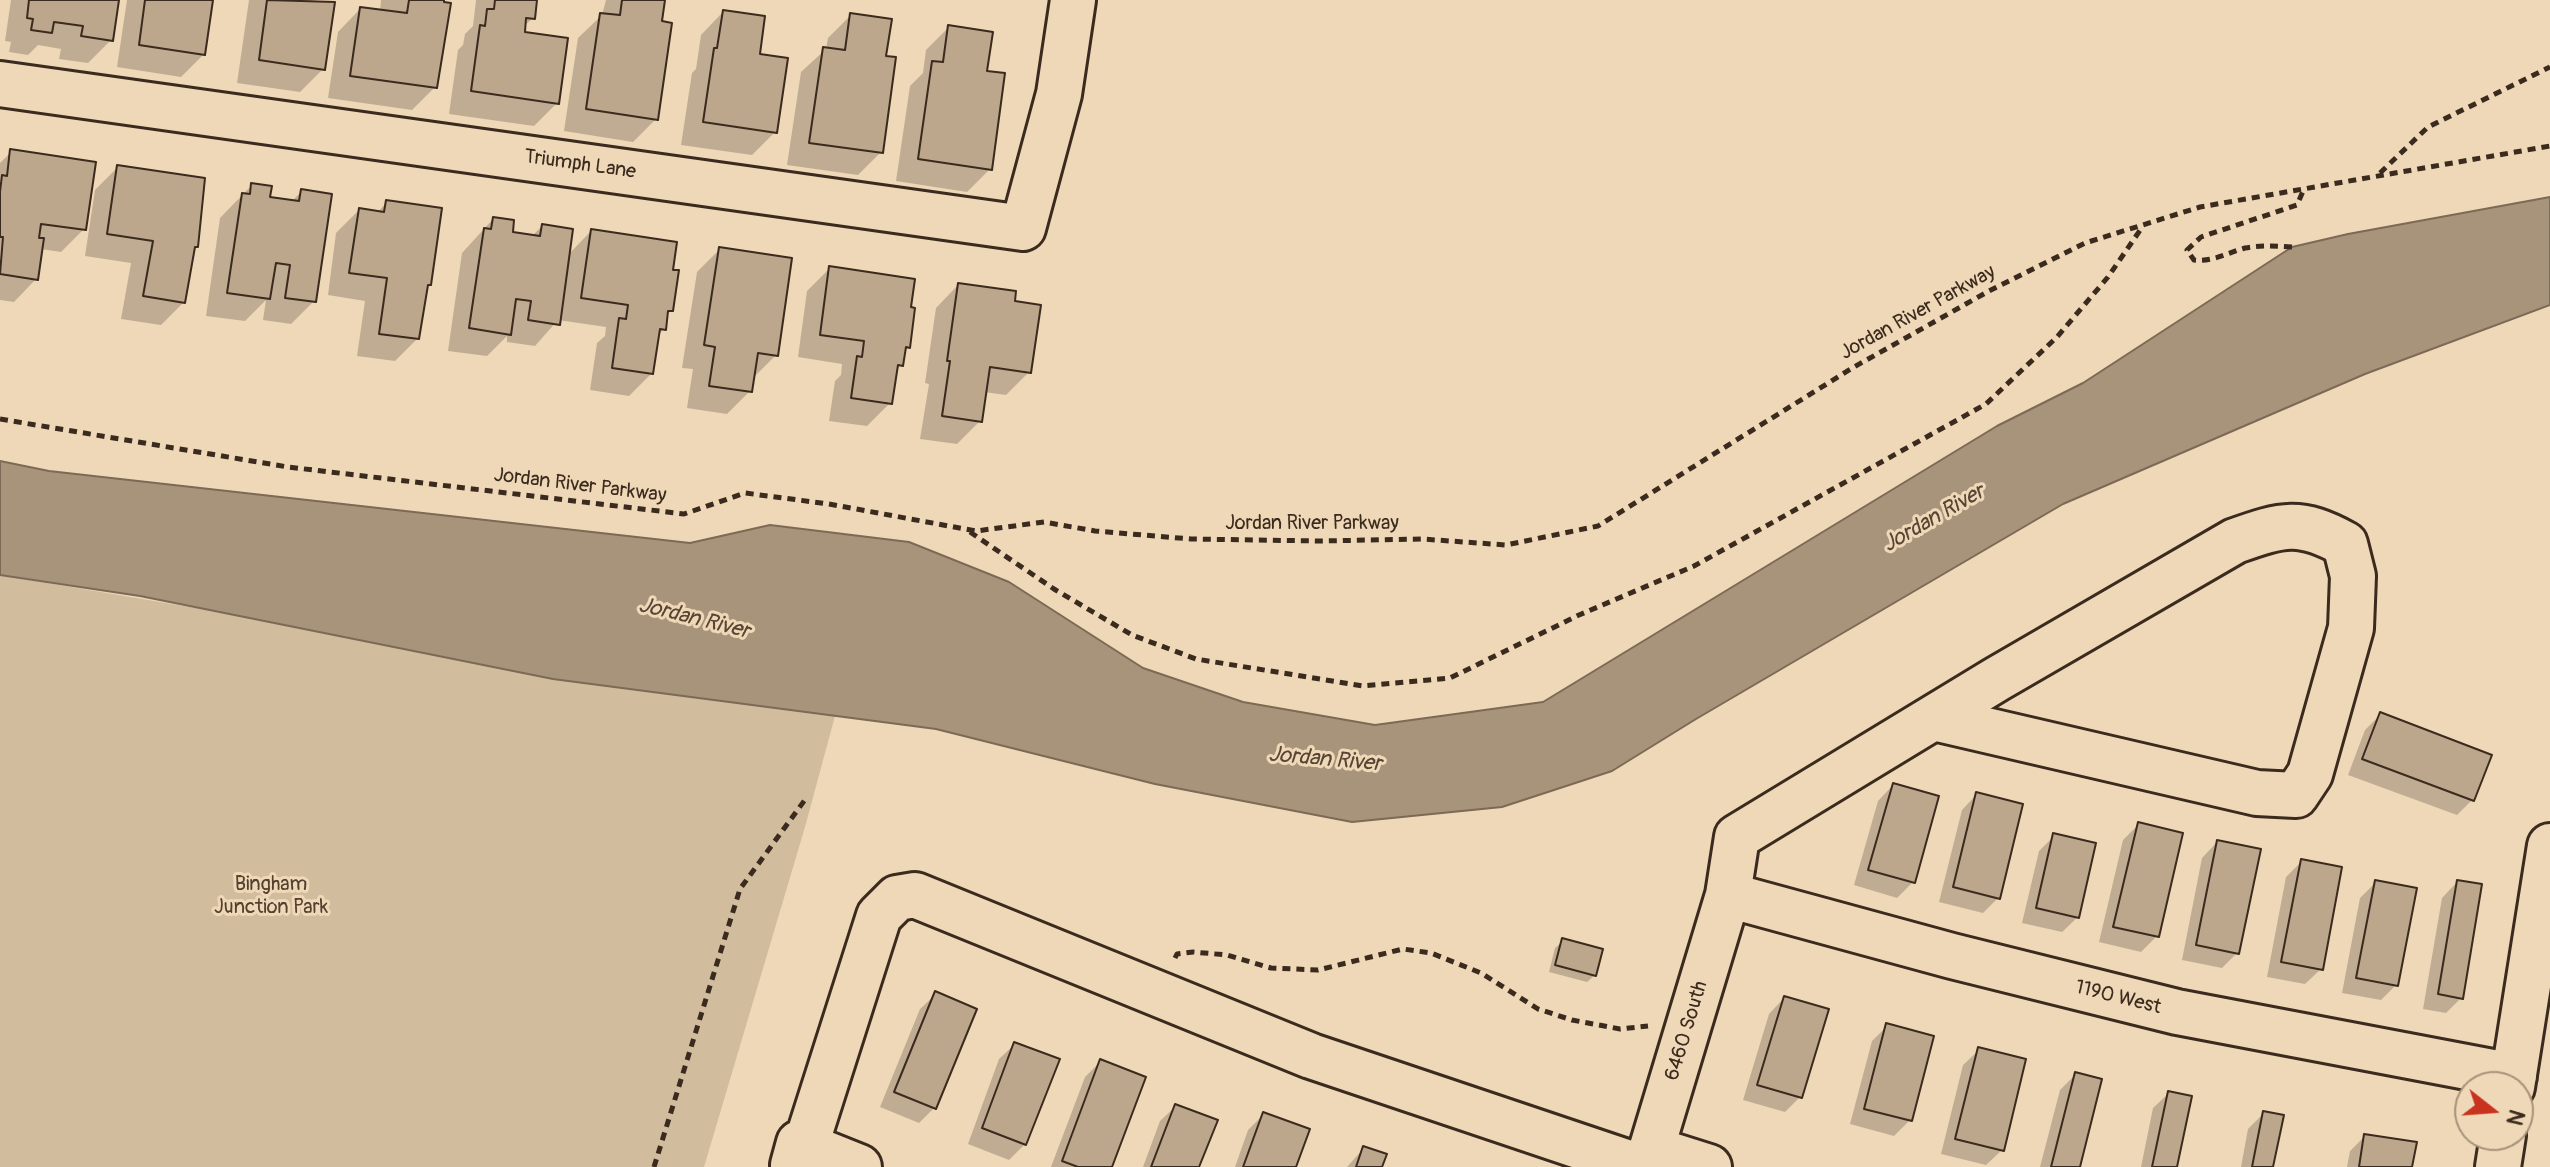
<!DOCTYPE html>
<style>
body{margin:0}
#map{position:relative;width:2550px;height:1167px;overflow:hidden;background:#efd8b7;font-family:Pangolin,sans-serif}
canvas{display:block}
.north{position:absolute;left:2454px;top:1071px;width:80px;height:80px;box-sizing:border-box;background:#efd8b7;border:2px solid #a7927a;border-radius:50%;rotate:107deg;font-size:22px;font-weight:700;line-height:32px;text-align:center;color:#3b2a1e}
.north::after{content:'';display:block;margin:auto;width:28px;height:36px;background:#c8321e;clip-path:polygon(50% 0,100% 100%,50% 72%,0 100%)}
</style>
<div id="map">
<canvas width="2550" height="1167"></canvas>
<div class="north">N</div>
</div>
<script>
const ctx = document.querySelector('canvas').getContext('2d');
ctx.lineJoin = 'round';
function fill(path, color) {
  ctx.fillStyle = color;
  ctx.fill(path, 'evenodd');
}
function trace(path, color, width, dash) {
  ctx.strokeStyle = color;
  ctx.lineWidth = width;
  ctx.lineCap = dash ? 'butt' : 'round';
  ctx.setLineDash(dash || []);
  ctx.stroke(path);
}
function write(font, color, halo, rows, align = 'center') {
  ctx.font = font + ' Pangolin,sans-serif';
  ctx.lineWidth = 6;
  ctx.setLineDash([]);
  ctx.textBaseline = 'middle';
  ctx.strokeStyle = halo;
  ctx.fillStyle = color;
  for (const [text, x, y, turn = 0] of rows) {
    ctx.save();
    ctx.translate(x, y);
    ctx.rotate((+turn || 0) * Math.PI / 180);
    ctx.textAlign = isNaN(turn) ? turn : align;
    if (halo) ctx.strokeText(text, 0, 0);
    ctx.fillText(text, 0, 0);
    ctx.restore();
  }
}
fill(new Path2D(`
 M0,575L835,716L805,827L704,1167H0Z`), '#d1bc9e');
const water = new Path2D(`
 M2550,197V305L2365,374L2063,504L1696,719L1612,771L1502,807L1352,822L1155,784L936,729L553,679L140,596L0,575V461L49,471L690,543L770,525L909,542L1009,582L1143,668L1243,702L1375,725L1543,702L1997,426L2083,383L2292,247L2348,234Z`);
fill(water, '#a8947b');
trace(water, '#7c6a56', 2);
fill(new Path2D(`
 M11,0H117L111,40L88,63L59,59L61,49L38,45L28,55L9,52L11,42L5,41Z
 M211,0L204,54L181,77L117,67L127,0Z
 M249,0H310L332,3L323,69L300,92L237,83Z
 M381,0H442L435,87L412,110L328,98L338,32L360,9L380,12Z
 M476,0H535L533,18L523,27V34L557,103L534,126L449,114L458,50L463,45L465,34L473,26Z
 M606,0H663L656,119L633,142L564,131L578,38L602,15Z
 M723,12L758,56L775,132L752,155L681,145L692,73L696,69L701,35Z
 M851,15L884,57L881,152L858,175L787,165L801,72L826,49L828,38Z
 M949,27L985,72L990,169L967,192L896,181L910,86L923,73L926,50Z
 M11,152L84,229L61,252L41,249L36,279L14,302L0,300V163Z
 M118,167L202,208L197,246L193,250L184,302L161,325L121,319L131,263L85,256L95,190Z
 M252,185L267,199L291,202L302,191L314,301L291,324L263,320L266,300L245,321L206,316L220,218Z
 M387,202L430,284L425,289L418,338L395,361L357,356L365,301L328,295L336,233L359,210L377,213Z
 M493,219L511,233L532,236L542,226L568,255L591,231L671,271V311L665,316L664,329L657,336L652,373L629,396L590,390L597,343L605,336L606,327L558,320L535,346L507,342V336L487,356L448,351L462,253Z
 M720,249L776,355L753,378L750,391L727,414L687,408L693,369L682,368L697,272Z
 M830,268L908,347L903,352L901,365L895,371L890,403L867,426L829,421L835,381L841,375L842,364L798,357L807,291Z
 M958,285L1013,303L1029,372L1006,395L984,392L980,421L957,444L920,439L929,384L925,383L936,308Z
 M2380,715L2472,800L2457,815L2348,775L2365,730Z
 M1893,785L1913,882L1897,898L1854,885L1878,801Z
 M1977,794L1998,898L1983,913L1939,902L1962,810Z
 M2139,824L2157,936L2141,952L2099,942L2123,840Z
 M2054,836L2078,917L2062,932L2022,923L2039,851Z
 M2217,842L2237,953L2222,968L2182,960L2202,858Z
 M2301,862L2321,969L2305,984L2267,977L2286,877Z
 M2457,882L2461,998L2446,1013L2423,1009L2442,898Z
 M2375,883L2396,985L2381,1000L2342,993L2360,898Z
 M1563,941L1595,975L1587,982L1549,972L1555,948Z
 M936,994L934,1108L919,1123L880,1107L920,1009Z
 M1784,998L1800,1097L1785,1112L1743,1100L1769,1014Z
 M1887,1026L1910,1120L1894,1136L1850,1124L1872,1041Z
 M1015,1044L1025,1144L1009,1160L968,1144L999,1059Z
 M1979,1050L2002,1150L1986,1165L1941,1154L1963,1065Z
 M1100,1062L1109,1167H1051L1085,1077Z
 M2076,1074L2078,1167H2040L2060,1090Z
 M2169,1093L2174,1167H2141L2153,1108Z
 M1176,1106L1197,1167H1143L1160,1121Z
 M2264,1113L2271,1167H2241L2248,1129Z
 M1264,1114L1293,1167H1235L1248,1130Z
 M2365,1136L2410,1167H2347L2350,1151Z
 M1364,1148L1380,1167H1347Z`), '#0003');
const building = new Path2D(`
 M29,0H119L113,41L81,36L83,26L54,22L52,33L31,30L33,19L27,18Z
 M145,0H213L205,55L139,45Z
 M267,0L335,2L325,70L259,60Z
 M409,0H444V2L451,3L437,88L350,76L360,7L407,13Z
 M495,0H537L535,19L526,18L525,32L568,38L559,104L471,91L480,25L485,26L487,9H494Z
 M622,0H665L662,21L672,23L658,120L586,109L600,13L620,15Z
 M723,10L765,16L760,54L788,58L777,133L703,122L714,48H717Z
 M850,13L892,19L886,56L896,57L883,153L809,143L823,47L845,50Z
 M948,25L993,32L987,71L1005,73L992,170L918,159L932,61L943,62Z
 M10,149L96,162L86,230L41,224L39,238H44L38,280L0,274L3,237H0V192L2,175L7,176Z
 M117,165L205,178L198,247H195L185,303L143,296L153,241L107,234Z
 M251,183L272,186L270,197L299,201L301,189L332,194L316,302L285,298L290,265L276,263L270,299L227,293L242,193L250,194Z
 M386,200L442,208L431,285H428L419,339L379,334L387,278L349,273L359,208L384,212Z
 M493,217L514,220L513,232L540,236L542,224L573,229L560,325L528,320L531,301L516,299L511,335L469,328L484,228L491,229Z
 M591,229L677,242L673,270H679L673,311H668L666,330L660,329L653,374L612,368L619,318L626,319L628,305L581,298Z
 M719,247L792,258L778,356L758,353L752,392L709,386L715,347L704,345Z
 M829,266L915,279L911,307L915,308L910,348L906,347L903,366L898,365L892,404L851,398L857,356L862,357L864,341L820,335Z
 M958,283L1016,291L1015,301L1041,305L1031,373L990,367L982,422L942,416L950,361H947Z
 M2380,712L2492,755L2474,801L2362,759Z
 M1893,783L1939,796L1915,883L1868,870Z
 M1976,792L2023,804L2000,899L1953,887Z
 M2138,822L2183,833L2159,937L2113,927Z
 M2053,833L2096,843L2079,918L2036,908Z
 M2217,840L2261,849L2239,954L2196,945Z
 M2301,859L2342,867L2323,970L2281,962Z
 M2375,880L2417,888L2398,986L2356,978Z
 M2457,880L2482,884L2463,999L2438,994Z
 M1562,938L1603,949L1596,976L1555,965Z
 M935,991L977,1009L936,1109L894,1092Z
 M1784,996L1829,1009L1802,1098L1757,1085Z
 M1886,1023L1934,1036L1912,1121L1864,1109Z
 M1014,1042L1060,1059L1026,1145L982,1128Z
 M1978,1047L2026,1059L2004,1151L1955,1139Z
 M1100,1059L1146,1077L1112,1167H1078L1062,1161Z
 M2075,1072L2102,1079L2080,1167H2051Z
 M2168,1091L2192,1096L2177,1167H2152Z
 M1175,1104L1218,1120L1199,1167H1151Z
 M2263,1111L2284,1115L2273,1167H2252Z
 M1263,1112L1310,1129L1296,1167H1243Z
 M2364,1134L2417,1142L2412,1167H2359Z
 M1363,1146L1387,1154L1382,1167H1356Z`);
fill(building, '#bda78c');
trace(building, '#3b2a1e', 2);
const minor = new Path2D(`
 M0,84L1023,228L1059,94L1073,0
 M1728,895L1952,956L2177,1012L2514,1076
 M2512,1087L2550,846
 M806,1145L879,916L897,898L915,895L1311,1056L1641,1167
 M1652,1149L1709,1167
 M793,1165L799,1143L859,1167
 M1646,1167L1728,895L1737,837L1997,679L2235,541C2283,524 2300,519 2345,544L2353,576L2351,628L2310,774L2296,795L2257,793L1934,718
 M2498,1167L2503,1135`);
trace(minor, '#3b2a1e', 50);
trace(new Path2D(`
 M2380,173L2428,127L2550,67
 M2292,247C2276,246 2261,245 2245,248C2227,253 2213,262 2194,260L2187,250L2201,237L2297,205L2304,189
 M0,419L288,467L684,514L745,493L829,504L976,531L1044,522L1095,531L1191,539L1319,541L1422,539L1506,545L1598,526L1854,367L1989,291L2085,243L2200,207L2550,146
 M970,532L1054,589L1132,635L1196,659L1363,686L1450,678L1579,615L1694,566L1986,404L2057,337L2108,277L2143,226
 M1175,958L1177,954L1193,952L1227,955L1271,968L1318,970L1403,949L1431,953L1481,973L1538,1009L1572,1020L1620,1029L1648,1026
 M654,1167L740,889L807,797`), '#3b2a1e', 5, [8, 6]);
trace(minor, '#efd8b7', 44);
write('20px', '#3b2a1e', '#efd8b7', [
 ["Triumph Lane",580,165,8],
 ["Jordan River Parkway",1918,313,-29],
 ["Jordan River Parkway",580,486,7],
 ["Jordan River Parkway",1312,524],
 ["1190 West",2118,998,14],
 ["6460 South",1687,1031,-73]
]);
write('20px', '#524031', '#efd8b7', [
 ["Bingham",271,885],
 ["Junction Park",271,908]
]);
write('italic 22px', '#564435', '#efd8b7', [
 ["Jordan River",1934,519,-30],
 ["Jordan River",694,619,14],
 ["Jordan River",1325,760,5]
]);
</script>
